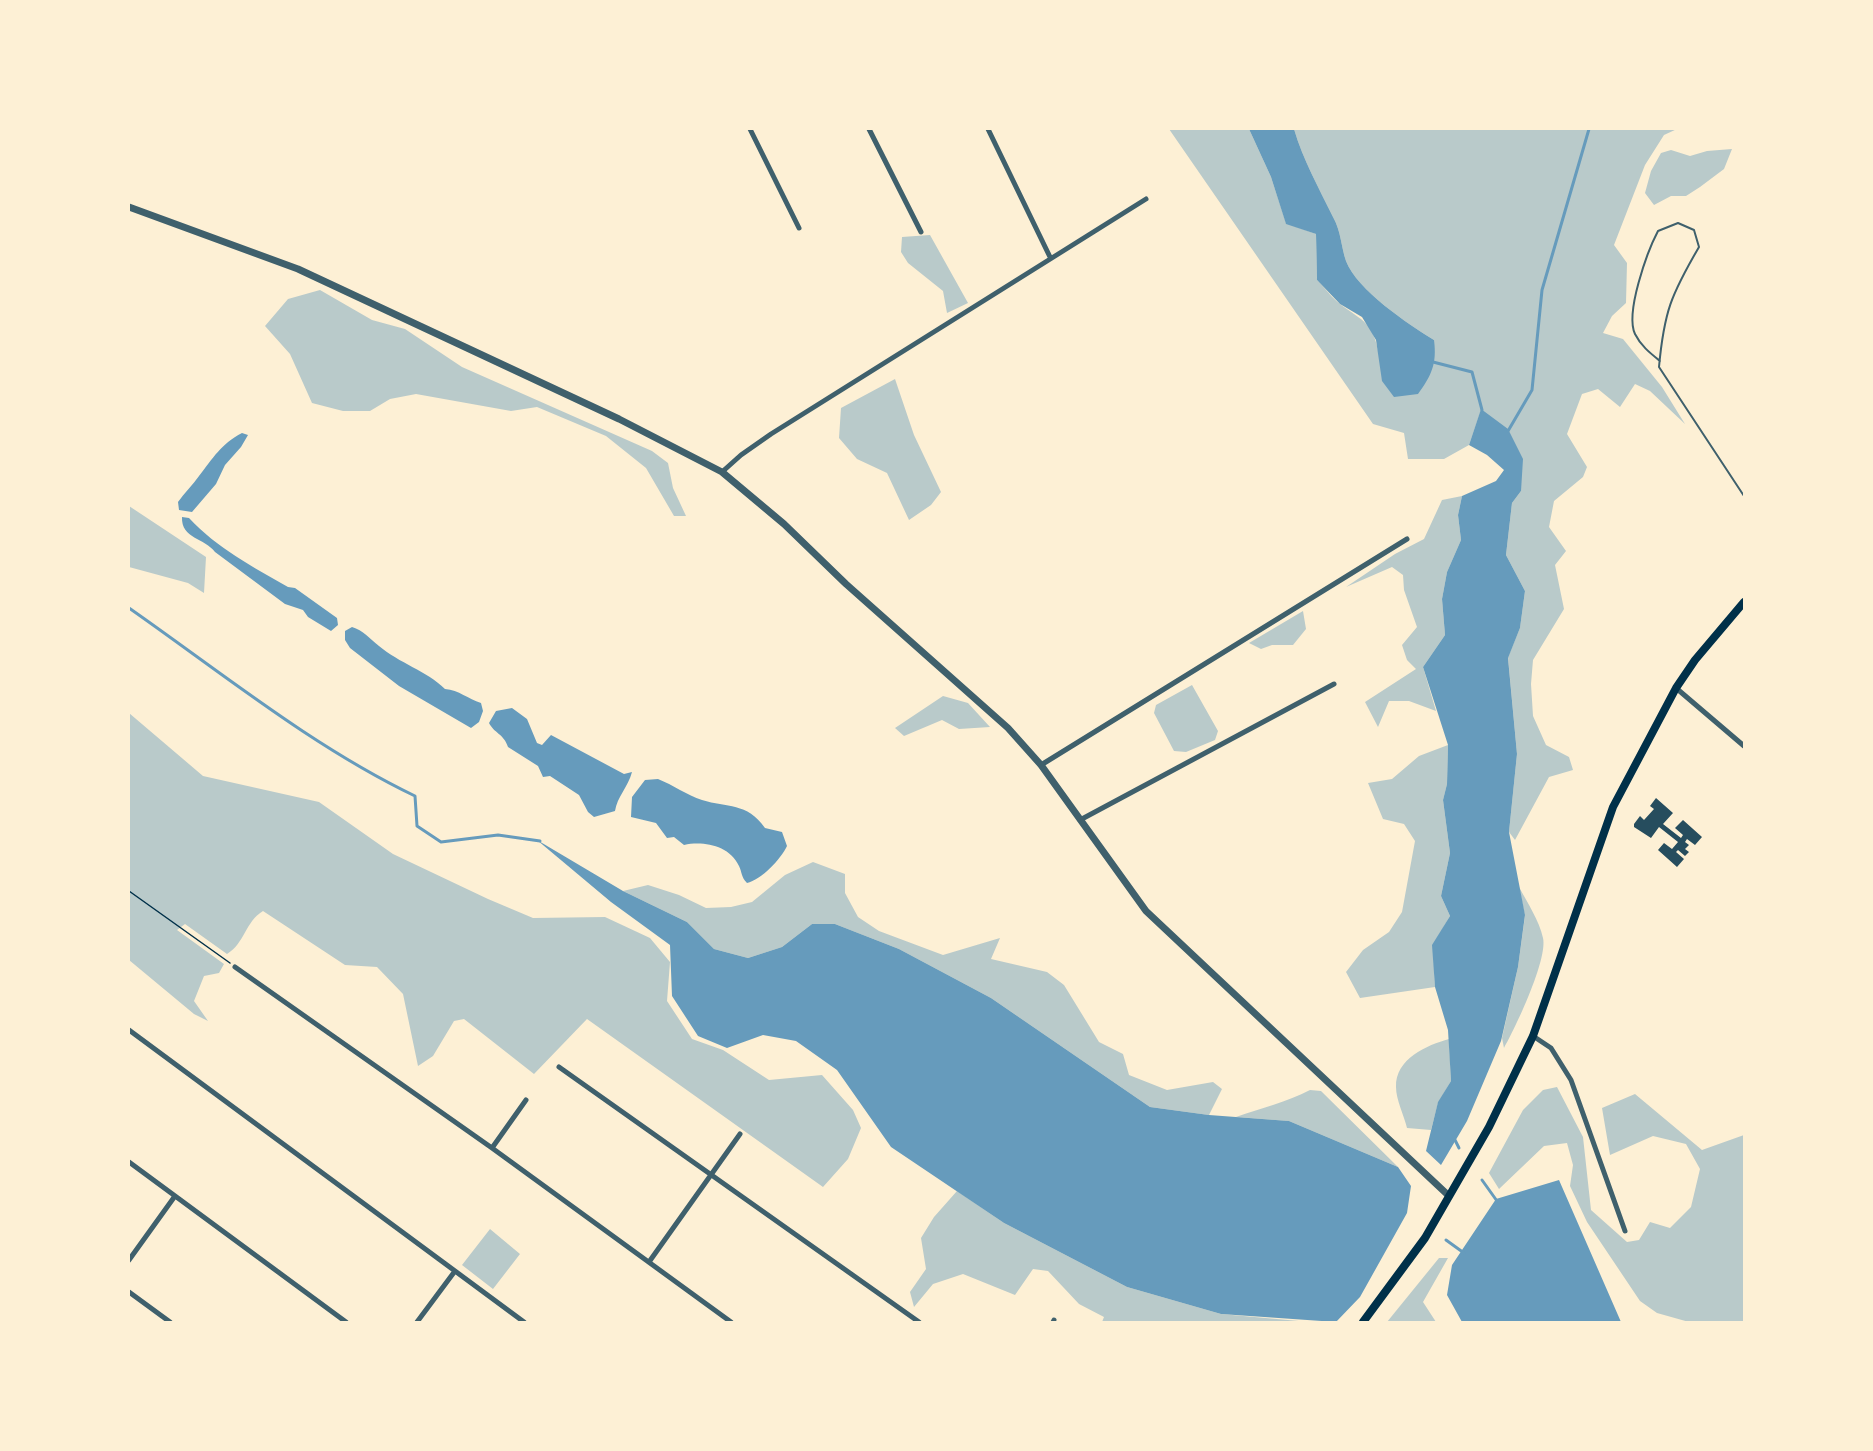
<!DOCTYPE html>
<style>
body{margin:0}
#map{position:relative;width:1873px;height:1451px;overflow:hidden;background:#fdf0d5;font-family:Poppins,sans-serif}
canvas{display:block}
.frame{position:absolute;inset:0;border:130px solid #fdf0d5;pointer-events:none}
</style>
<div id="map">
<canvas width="1873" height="1451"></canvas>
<div class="frame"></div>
</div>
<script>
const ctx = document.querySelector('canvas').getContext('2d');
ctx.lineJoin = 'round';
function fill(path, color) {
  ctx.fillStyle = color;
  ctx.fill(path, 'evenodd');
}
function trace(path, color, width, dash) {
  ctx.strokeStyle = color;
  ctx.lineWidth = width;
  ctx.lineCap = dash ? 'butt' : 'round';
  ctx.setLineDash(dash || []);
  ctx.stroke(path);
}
fill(new Path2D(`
 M1169,129H1249L1271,177L1286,223L1316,234L1317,280C1325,288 1332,298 1340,304C1364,322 1373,322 1379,355L1434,340C1408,324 1357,290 1346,261C1341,246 1341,231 1333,217C1319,188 1303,160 1294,129H1677L1664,135L1645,165L1614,245L1627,263L1626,303L1612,316L1603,333L1623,339L1662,387L1685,424L1650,391L1635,384L1620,407L1598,389L1582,394L1567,434L1587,467L1583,477L1554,501L1549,527L1566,551L1555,565L1564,609L1533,660L1531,684L1533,716L1546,745L1569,757L1573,770L1549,777L1515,840L1509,832L1517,754L1508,657L1520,628L1525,591L1506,555L1512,503L1521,491L1481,410L1469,445L1444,459H1408L1404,433L1373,424Z
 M1732,149L1724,169L1700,187L1686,196H1671L1654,205L1645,193L1651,171L1661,153L1671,150L1690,156L1707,151Z
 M930,235L968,303L947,313L943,291L908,263L901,252L902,237Z
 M320,290L372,320L405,329L462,367L652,451L668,463L673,488L686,516H674L646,468L606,436L537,407L511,411L416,394L390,399L370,411H343L312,403L290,354L265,326L288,299Z
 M895,379L914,435L941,492L931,505L909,520L887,473L857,459L839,438L841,408Z
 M1462,496L1458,515L1461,540L1447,572L1442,599L1445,635L1423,667L1436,711L1409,701H1389L1378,727L1365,702L1416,669L1407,660L1402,645L1417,627L1404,590L1403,575L1392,567L1346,587L1395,554L1424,539L1442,500Z
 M129,506L206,557L204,593L188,583L129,567Z
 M1303,611L1306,629L1293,645H1272L1261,649L1249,643Z
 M1192,685L1218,731L1215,740L1186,752L1174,751L1154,713L1156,705Z
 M943,696L968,703L990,727L959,729L942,720L904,736L895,728Z
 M129,713L203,776L319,802L393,854L488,899L533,918L605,917L650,938L670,962L667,1001L692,1039L723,1050L769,1080L822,1075L853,1110L861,1128L848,1159L823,1187L587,1019L534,1074L464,1019L454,1021L433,1056L418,1066L403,994L377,967L345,965L263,911C245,922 245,943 227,954L185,924L177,930L224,964L219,973L204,976L194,1001L208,1021L194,1014L129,960Z
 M1448,745L1447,784L1443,800L1450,853L1441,896L1450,916L1433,945L1435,987L1360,998L1346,972L1363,950L1389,932L1402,912L1415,841L1404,824L1383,819L1368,783L1392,779L1419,756Z
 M813,862L845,874V893L858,917L879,931L943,955L1000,938L991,959L1047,972L1064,985L1099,1042L1123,1054L1129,1075L1167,1090L1213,1082L1222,1089L1209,1115L1150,1107L991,998L899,949L835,924H812L782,947L748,958L714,949L687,922L623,891L648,885L679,895L706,908L731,907L752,902L785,875Z
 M1519,887C1528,904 1539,920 1543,938C1548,959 1515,1029 1504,1048L1502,1038L1518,967L1525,916Z
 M1449,1039L1451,1081L1438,1103L1431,1130L1407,1128C1404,1115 1396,1100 1396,1087C1395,1059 1427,1045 1449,1039Z
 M1557,1087L1583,1137L1591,1210L1627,1242L1639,1240L1650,1222L1670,1228L1691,1207L1700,1169L1686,1144L1653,1136L1610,1155L1602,1108L1635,1094L1702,1150L1744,1135V1322H1689L1657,1313L1640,1301L1587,1222L1570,1186L1573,1165L1567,1143L1544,1146L1499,1189L1489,1173L1523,1110L1543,1090Z
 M1310,1090L1321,1091L1398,1167L1289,1121L1236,1117C1261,1108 1287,1102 1310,1090Z
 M957,1191L1004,1223L1127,1287L1221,1314L1310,1322H1102L1104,1317L1079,1304L1048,1271L1033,1269L1015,1295L963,1274L933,1284L914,1307L910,1292L926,1269L921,1238L934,1217Z
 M490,1229L520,1254L493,1289L462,1265Z
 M1439,1258H1448L1423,1302L1436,1322H1387Z`), '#b9caca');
fill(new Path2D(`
 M1249,129H1294C1303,160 1319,188 1333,217C1341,231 1341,246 1346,261C1357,290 1408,324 1434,340C1437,363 1432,375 1418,394L1394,397L1382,381L1376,340L1362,317L1340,304L1317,280L1316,234L1286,224L1271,177Z
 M1481,409L1508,429L1523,459L1521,491L1512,503L1506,555L1525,591L1520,628L1508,658L1517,754L1509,832L1525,915L1518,967L1501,1041L1467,1121L1441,1165L1426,1151L1438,1102L1451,1081L1448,1030L1435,987L1432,945L1450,916L1441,896L1450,853L1443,800L1447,784L1448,745L1423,667L1445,635L1442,599L1447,572L1461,540L1458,515L1462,496L1496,481L1504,470L1487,455L1469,445Z
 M242,433L248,435L241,447L225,465L216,484L192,512L179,510L178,502C184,493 193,485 199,476C213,458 221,444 242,433Z
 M182,517L189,518C217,548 253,567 288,587L295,588L337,618L338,625L331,631L308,617L303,610L285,604L215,552C205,538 181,539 182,517Z
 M352,627C363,630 370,639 379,646C399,663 427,671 445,689C459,690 468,699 481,703L483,711L479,722L471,728L399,686L350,648L345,640V631Z
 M512,708L527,719L537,743L542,745L551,735L624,774L632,772C628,787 617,797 615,811L594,817L588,812L579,795L550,776L543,777L538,766L508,747C504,734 494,733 489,723L496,711Z
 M658,779C673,785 687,795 702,800C727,808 747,802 765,828L782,832L787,846C781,859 761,880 747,883C741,877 742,872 739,866C729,845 703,841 684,845L674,837L667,838L656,823L631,817L632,797L645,780Z
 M537,840L623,891L687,922L714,949L748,958L782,947L812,924H835L899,949L991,998L1150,1107L1209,1115L1289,1121L1398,1167L1411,1186L1407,1213L1360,1297L1336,1322L1221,1314L1127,1287L1004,1223L891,1147L837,1070L796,1041L763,1035L727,1048L698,1036L672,996L670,945L611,902Z
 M1559,1180L1621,1322H1462L1447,1295L1452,1265L1496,1199Z`), '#669bbc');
trace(new Path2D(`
 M1433,362L1472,372L1482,410
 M1508,431L1532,390L1542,290L1589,129
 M129,608C222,673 313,747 415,796L417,826L441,842L498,835L540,841
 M1455,1140L1459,1148
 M1482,1180L1497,1201
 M1446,1240L1464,1253`), '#669bbc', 3);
fill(new Path2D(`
 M1656,798L1673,813L1663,824L1681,838L1683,835L1675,828L1683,820L1702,837L1695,845L1687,839L1685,842L1689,845L1685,849L1689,852L1685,856L1678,850L1676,852L1684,859L1677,867L1658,850L1664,843L1672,849L1678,842L1659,827L1651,838L1634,827V824L1640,816L1644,820L1654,809L1650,806Z`), '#264d5e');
trace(new Path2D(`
 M129,891L230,963`), '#003049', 1.5);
trace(new Path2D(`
 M1660,361C1650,353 1641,346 1635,334C1625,313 1647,252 1658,231L1678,223L1694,230L1699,247C1671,295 1664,312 1659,367L1744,496`), '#3f606c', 2);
trace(new Path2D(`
 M750,129L799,228
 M869,129L921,232
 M988,129L1050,257
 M722,472L741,455L771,434L1146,199
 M1676,688L1744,746
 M1041,765L1407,539
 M1080,820L1334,684
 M235,967L492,1148L731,1322
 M129,1030L524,1322
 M1533,1036L1551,1048L1571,1080L1625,1231
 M559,1067L919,1322
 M492,1148L526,1100
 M129,1162L346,1322
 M129,1260L175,1196
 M649,1262L740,1134
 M129,1292L170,1322
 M417,1322L455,1271
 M1053,1322L1054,1320`), '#3f606c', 5);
trace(new Path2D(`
 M129,207L298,269L619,419L722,472L784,524L846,584L1008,728L1041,765L1146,911L1449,1196`), '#3f606c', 7);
trace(new Path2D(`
 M1363,1322L1425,1238L1489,1127L1533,1036L1613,807L1676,688L1695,660L1744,602`), '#003049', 8);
</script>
